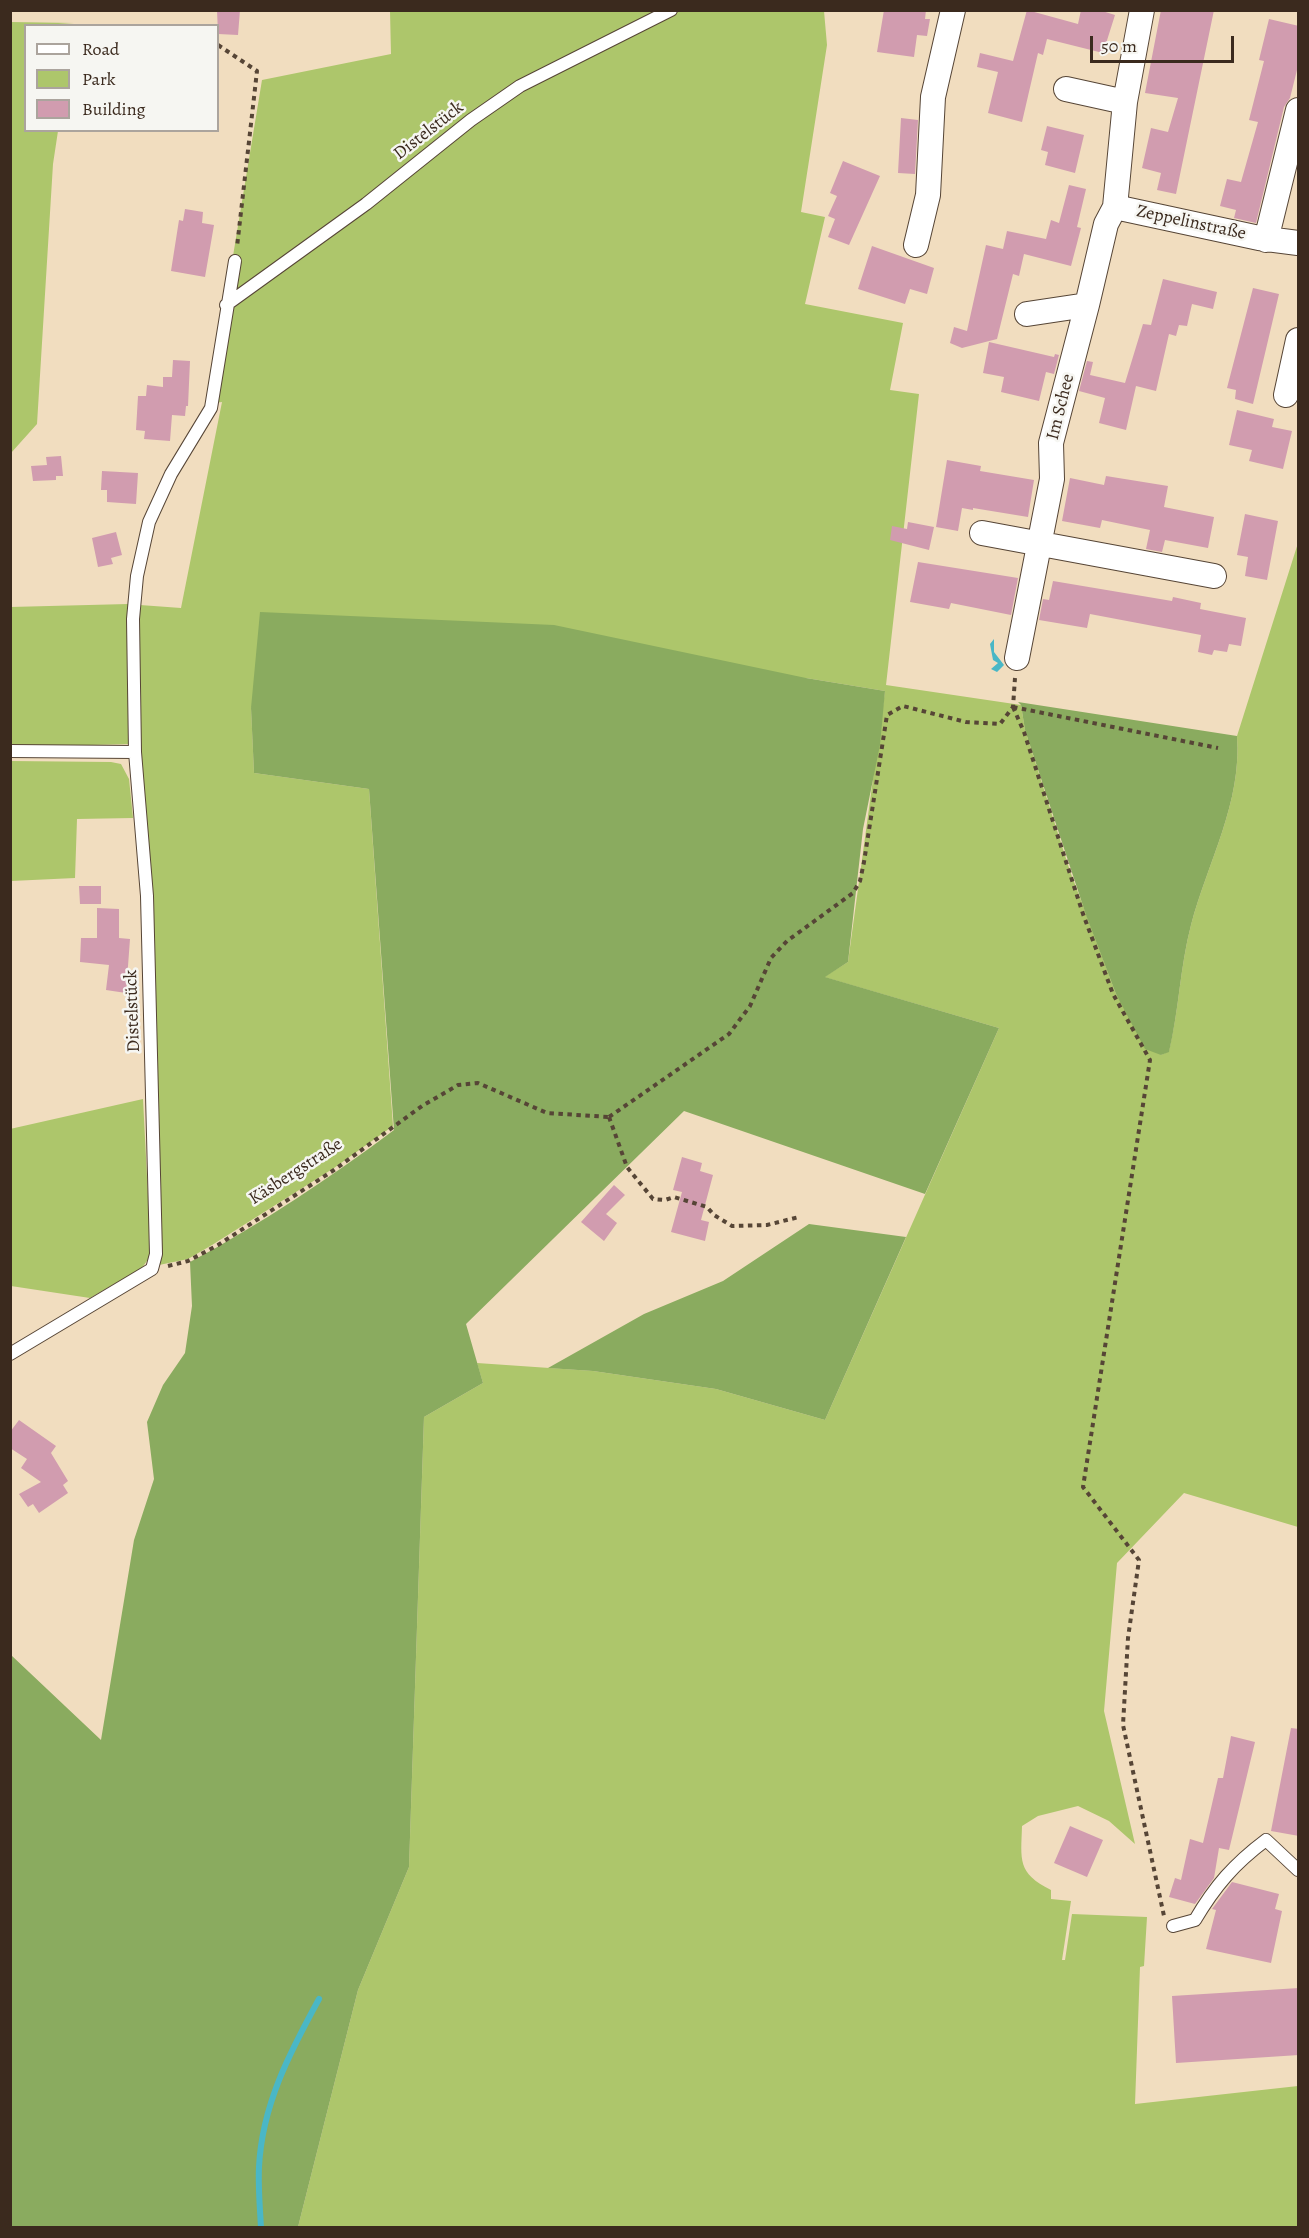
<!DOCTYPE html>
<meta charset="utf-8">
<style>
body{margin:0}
#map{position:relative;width:1309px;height:2238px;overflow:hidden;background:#f1ddbf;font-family:Alegreya,serif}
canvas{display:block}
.frame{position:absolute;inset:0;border:12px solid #3b2a1e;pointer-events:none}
.legend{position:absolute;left:24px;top:24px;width:195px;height:108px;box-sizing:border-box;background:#f6f6f2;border:2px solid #aba49d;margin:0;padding:8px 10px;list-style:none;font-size:18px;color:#3b2a1e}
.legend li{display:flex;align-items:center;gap:12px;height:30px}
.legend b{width:30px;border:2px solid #aba49d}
.scale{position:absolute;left:1090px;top:36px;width:144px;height:27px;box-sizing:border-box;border:3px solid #3b2a1e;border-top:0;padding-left:8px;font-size:18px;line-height:21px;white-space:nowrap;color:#3b2a1e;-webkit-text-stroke:4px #f6f6f2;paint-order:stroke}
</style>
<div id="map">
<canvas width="1309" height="2238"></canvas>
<div class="frame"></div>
<ul class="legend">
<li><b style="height:8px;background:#fff"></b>Road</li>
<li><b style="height:16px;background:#adc66b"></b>Park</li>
<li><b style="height:16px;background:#d19caf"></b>Building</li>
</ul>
<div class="scale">50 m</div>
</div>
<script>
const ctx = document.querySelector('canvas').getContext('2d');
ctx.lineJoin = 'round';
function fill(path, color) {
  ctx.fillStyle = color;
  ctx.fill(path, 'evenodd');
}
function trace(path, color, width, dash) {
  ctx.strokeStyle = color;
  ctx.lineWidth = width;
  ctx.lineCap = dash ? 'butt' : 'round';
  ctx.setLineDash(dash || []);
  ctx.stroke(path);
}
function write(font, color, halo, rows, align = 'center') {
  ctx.font = font + ' Alegreya,serif';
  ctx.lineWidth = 5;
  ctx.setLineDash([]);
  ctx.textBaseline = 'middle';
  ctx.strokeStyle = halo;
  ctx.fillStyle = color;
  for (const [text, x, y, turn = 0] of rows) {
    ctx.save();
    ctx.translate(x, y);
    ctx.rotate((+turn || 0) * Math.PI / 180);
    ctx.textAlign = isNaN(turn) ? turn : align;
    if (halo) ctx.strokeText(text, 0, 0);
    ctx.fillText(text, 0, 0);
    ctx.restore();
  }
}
fill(new Path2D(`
 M390,11H667L519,84L228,302L233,256L262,80L391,54Z
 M675,11H824L827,45L801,212L825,217L805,304L903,323L890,390L919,394L886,685L1021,705L1025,730L1070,871L1116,994L1161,1055L1169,1051C1179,1010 1180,967 1191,925C1208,861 1242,803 1237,736L1298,543V1527L1184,1493L1117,1563L1104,1711L1135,1844L1109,1821L1078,1806L1038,1816L1022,1826C1021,1860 1017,1873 1051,1890V1899L1071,1901L1062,1960H1065L1072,1914L1147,1917L1144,1966L1140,1967L1135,2104L1298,2086V2227H298L358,1990L409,1867L424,1417L483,1383L477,1363L593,1371L716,1389L825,1420L999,1028L824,977L848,962L885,691L806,678L251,707L254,773L369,789L393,1126L334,1168L212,1245L188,1259L159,1265C160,1045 135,825 140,605L181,608L222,402L215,403L229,309L521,88Z
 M11,22L74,23L26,26V130L58,131L53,164L37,424L11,453Z
 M128,604L130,744L11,747L10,607Z
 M10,761L111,762L121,764L129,779L133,818L77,819L75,878L11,881Z
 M143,1099L151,1255L142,1268L90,1298L11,1286L10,1129Z`), '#adc66b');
fill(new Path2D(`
 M260,612L554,625L806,678L885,691L880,745L863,829L848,962L825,977L999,1028L925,1194L684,1111L466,1324L483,1383L424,1417L409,1867L358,1990L298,2227H11V1655L101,1740L134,1540L154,1479L147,1422L163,1385L185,1353L192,1306L190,1262C261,1224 330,1178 394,1130L369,789L254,773L251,708Z
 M1018,702L1237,736C1242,803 1208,861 1191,925C1180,967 1179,1010 1169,1052L1161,1055L1145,1049L1116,994L1086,915L1025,730L1021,705Z
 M809,1224L906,1237L825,1420L716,1389L593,1371L548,1368L644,1314L723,1281Z`), '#8aab5f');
fill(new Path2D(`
 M994,639V652L1004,665L997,672L991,669L998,663L993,660L990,644Z`), '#4ab7c6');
trace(new Path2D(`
 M261,2228C260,2208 258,2187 259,2167C262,2105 290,2052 319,1999`), '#4ab7c6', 6);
fill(new Path2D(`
 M217,10H240L238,35L218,34Z
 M884,10H926L925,19H930L927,36L917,35L914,57L877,52Z
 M1027,10L1078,24L1081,10H1099L1115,15L1103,53L1047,39L1043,55L1038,53L1022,122L988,113L998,72L977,67L980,53L1013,61Z
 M1161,10H1214L1176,194L1157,190L1161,173L1142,168L1151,128L1168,132L1178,98L1145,93Z
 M1269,19L1299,26V62L1290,98L1284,107L1256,223L1234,218L1236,210L1220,206L1227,179L1241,182L1258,122L1249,120L1264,61L1259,60Z
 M901,118L918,120L915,174L898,173Z
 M1047,126L1084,135L1075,173L1045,165L1048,152L1041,150Z
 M843,161L880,176L849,245L828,237L835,219L828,216L837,196L830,193Z
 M1069,185L1086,189L1077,227L1081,228L1071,266L1024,254L1019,276L1013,274L997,339L962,348L950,343L954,327L967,331L986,245L1003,249L1007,231L1046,239L1051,220L1059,223Z
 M185,209L203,212L202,223L214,225L205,277L171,271L179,220L183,221Z
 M872,246L934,268L927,294L910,289L905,304L858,289Z
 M1163,279L1217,292L1213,309L1192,304L1187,326L1179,325L1176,336L1169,334L1156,391L1136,386L1126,430L1099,423L1105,398L1079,391L1087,361L1093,362L1090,375L1125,383L1143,324L1151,325Z
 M1253,288L1279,294L1253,404L1235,399L1236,390L1227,388Z
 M989,342L1054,357L1055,354L1059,355L1054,374L1046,372L1039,401L1001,392L1004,377L983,373Z
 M173,360L190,361L188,406H186L185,416L172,415L170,441L144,439L145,431L136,430L138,396H146L147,385L163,387V377H172Z
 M1237,410L1274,419L1272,427L1292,431L1283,469L1249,461L1252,450L1229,445Z
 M61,456L63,476H56V480L33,481L31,466L47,465L46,457Z
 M947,460L981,466L980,471L1034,480L1028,517L973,508V510L962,508L958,531L936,527Z
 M102,471L138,473L136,504L107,502V490H101Z
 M1106,476L1168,486L1164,507L1214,517L1208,548L1165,540L1162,552L1146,549L1150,530L1102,520L1100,528L1062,521L1070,478L1104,485Z
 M1245,514L1278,521L1267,580L1245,576L1248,557L1237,555Z
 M908,522L934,527L929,550L890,540L892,526L907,529Z
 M116,532L122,555L111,558L113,564L98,567L92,538Z
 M918,562L1018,578L1011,615L951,603L949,609L910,602Z
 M1053,581L1172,601L1173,597L1201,603L1200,609L1246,618L1241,646L1229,644L1227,652L1214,650L1212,655L1198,652L1201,635L1090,614L1087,628L1039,620L1043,599L1049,600Z
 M79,886H101V904H80Z
 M97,908L119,909V938L130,939L126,993L106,990L109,965L80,962L81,938H97Z
 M682,1157L702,1163L700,1171L713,1175L701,1220L709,1222L705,1241L671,1232L682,1192L673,1190Z
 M614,1185L625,1195L606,1214L617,1223L604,1241L581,1222Z
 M19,1420L56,1446L51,1453L68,1481L63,1485L68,1493L39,1513L33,1504L28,1507L19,1494L41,1482L21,1468L27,1459L10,1448V1432Z
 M1291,1728L1299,1729V1836L1271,1831Z
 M1231,1736L1255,1742L1229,1850L1219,1848L1214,1878L1195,1904L1169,1897L1175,1878L1181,1880L1190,1839L1203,1843L1218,1778H1223Z
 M1070,1826L1103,1840L1087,1877L1054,1863Z
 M1232,1882L1279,1894L1275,1909L1282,1911L1271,1963L1206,1949L1216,1910L1212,1909Z
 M1299,1988V2055L1176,2063L1172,1996Z`), '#d19caf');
const lane = new Path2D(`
 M226,305L366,204L471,120L520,86L671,10
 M10,751L135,752
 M10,1354L152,1269L156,1254L147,896L135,752L133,619L137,576L149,522L171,474L211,408L235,261
 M1173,1926L1195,1920C1215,1886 1234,1864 1266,1840L1298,1870`);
const street = new Path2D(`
 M1066,89L1125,102
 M1115,207L1259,238L1298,243
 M1266,240L1298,110
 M916,245L928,195L933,97L953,10
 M1027,314L1087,305L1106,224L1115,207L1125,102L1142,10
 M1286,395L1298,340
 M982,533L1214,576
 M1017,658L1052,479L1051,443L1087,305`);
trace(lane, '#564536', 14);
trace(street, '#564536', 26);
trace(new Path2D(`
 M218,45L257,71L237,247
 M1013,707L1024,732L1083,914L1113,994L1150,1060L1083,1487L1139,1560L1128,1638L1123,1725L1164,1916
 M1013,707L1218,748
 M609,1117L729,1034L750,1006L771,958L787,941L853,893L860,881L864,862L887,715L903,706L966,722L1000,724L1013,707L1015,678
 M609,1117L627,1167L653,1199L665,1200L674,1197L707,1207L714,1215L732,1226L767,1225L799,1217
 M168,1266L188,1261L218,1245L334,1170L422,1106L458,1085L478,1083L547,1113L609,1117`), '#564536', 4, [4.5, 4.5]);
trace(lane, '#fff', 12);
trace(street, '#fff', 24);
write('18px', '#3b2a1e', '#f6f6f2', [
 ["Distelstück",429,131,-38],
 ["Zeppelinstraße",1191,223,12],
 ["Im Schee",1061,407,-76],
 ["Distelstück",133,1011,-92],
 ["Käsbergstraße",296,1172,-33]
]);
</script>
